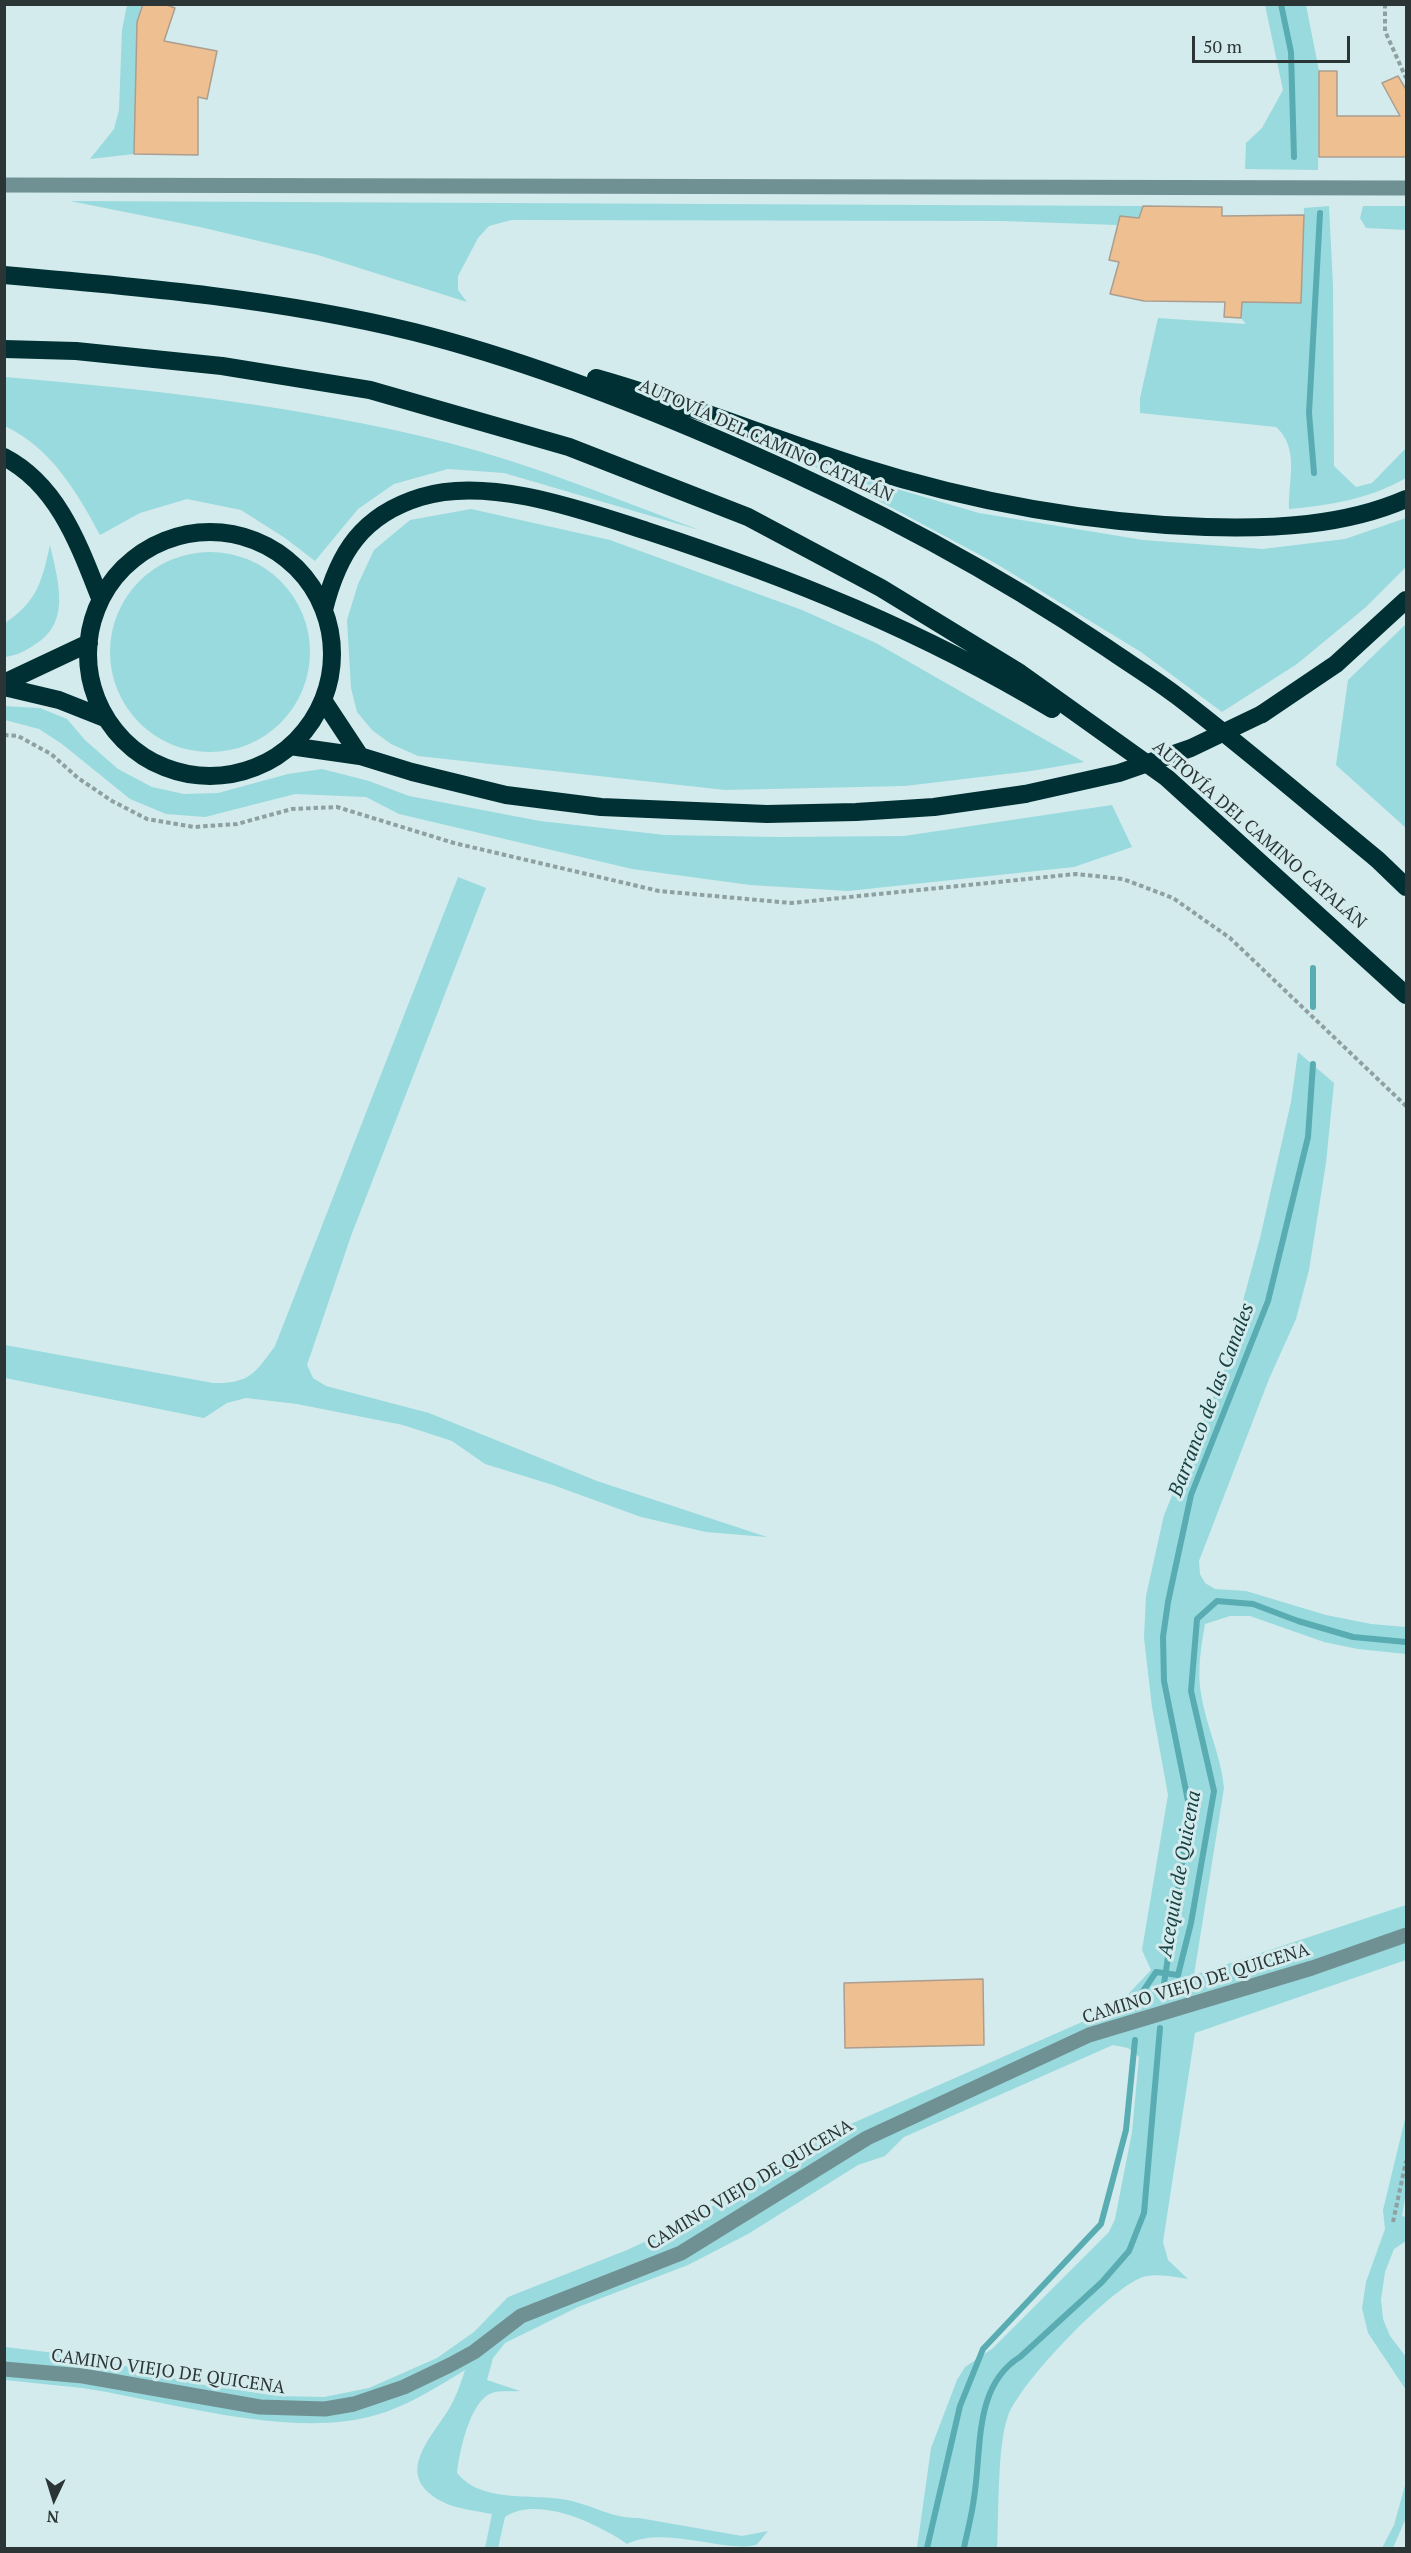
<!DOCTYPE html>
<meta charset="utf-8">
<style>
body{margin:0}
#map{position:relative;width:1411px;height:2553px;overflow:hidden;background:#d3ebec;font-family:"PT Serif",serif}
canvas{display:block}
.frame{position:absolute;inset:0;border:6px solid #2c3536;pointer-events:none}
.north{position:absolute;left:24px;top:2469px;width:60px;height:60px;-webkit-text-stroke:4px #d3ebec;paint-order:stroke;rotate:184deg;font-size:16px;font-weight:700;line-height:24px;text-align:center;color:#2c3536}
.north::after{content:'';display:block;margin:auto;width:21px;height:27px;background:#2c3536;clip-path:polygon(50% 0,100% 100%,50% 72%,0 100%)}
.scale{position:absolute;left:1192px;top:36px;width:158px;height:27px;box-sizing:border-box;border:3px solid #2c3536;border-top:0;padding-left:8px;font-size:18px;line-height:21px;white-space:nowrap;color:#2c3536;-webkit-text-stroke:4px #d3ebec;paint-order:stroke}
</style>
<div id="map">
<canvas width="1411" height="2553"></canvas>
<div class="frame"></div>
<div class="north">N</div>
<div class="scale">50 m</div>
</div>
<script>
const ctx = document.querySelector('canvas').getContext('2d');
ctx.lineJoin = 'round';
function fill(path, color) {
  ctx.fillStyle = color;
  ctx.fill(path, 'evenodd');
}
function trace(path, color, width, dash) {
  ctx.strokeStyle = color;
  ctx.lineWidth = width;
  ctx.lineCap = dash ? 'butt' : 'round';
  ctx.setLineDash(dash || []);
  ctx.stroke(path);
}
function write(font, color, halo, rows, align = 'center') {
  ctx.font = font + ' "PT Serif",serif';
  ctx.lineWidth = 6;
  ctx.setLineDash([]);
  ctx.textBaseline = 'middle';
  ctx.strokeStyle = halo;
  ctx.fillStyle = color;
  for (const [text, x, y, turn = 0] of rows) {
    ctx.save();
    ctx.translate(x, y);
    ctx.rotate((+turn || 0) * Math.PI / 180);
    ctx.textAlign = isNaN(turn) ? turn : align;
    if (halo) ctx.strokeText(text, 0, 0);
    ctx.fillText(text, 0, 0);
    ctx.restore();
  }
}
fill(new Path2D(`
 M127,5H143L137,22L134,154L90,159L114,129L119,110L122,30Z
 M1265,5H1306L1319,71L1318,170L1245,169L1246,143L1262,128L1283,90Z
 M70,201L1143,206L1139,218L1120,216L1117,225L1002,221L511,220L489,226L478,238L458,276V290L467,302L318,255L200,227Z
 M1329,206L1333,285L1334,466L1356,487L1372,483L1406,448V478C1369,499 1331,505 1289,509C1288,481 1300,448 1276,427L1140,413V398L1158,318L1246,324L1241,318L1242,302L1301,303L1304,208Z
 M1363,206H1406V230L1366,228L1360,218Z
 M5,377C155,390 303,406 449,443C534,465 617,499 699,530L504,473L448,469L394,484L358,509L315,561L285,538L241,510L187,499L140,513L100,535C77,492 51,448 5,426Z
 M808,463L979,513L1143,540L1263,549L1345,539L1406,518V567L1366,607L1297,664L1222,712L1141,652L995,563Z
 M471,509L610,540L802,610L876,643L1084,762L1031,771L905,786L725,790L418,756L391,744L372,730L357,712L351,688L347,620L358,584L374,550L410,520Z
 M50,545C58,581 72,623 34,645C24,652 17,655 5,657V623C37,602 42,581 50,545Z
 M110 652a100 100 0 1 1 200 0a100 100 0 1 1-200 0Z
 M1406,624V828L1336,765L1348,680Z
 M4,706L40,708L67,719L85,740L118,769L152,787L184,794L218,793L288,774L322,769L369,781L409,796L540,821L665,835L779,837L904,836L1112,805L1132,847L1074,867L848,891L750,885L632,869L399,814L366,797L295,794L205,817L166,814L130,799L62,744L39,729L5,720Z
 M458,877L486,888L351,1236L307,1365L313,1378L326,1386L429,1413L597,1481L767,1537L706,1532L641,1517L553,1485L485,1464L452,1441L403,1425L297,1404L246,1398L227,1403L204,1418L5,1378V1345L213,1383C248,1384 255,1374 275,1346Z
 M1298,1052L1334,1083L1326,1163L1309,1270L1296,1319L1269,1379L1199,1561L1200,1574L1205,1583L1215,1589L1246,1591L1326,1615L1371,1624L1406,1627V1654L1358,1649L1324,1642L1250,1616H1230L1205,1624C1201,1646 1197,1672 1201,1694C1206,1726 1221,1755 1224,1788L1194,1975L1406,1905V1960L1195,2033L1163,2242L1168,2260L1188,2279C1174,2277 1157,2273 1143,2277C1110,2288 1019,2384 1008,2416C997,2446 999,2514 997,2548H917L931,2448L957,2380L965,2367L993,2348L1109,2232L1115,2219L1132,2132L1139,2057L1128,2048L1113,2045L904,2137L885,2156L858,2165L748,2234L688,2265L578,2307L505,2343L493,2358L487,2380L520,2391C512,2392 500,2390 492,2393C470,2400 459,2453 457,2473C483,2505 535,2492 572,2501C596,2507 615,2519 639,2518L742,2536L768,2531C764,2535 760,2542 756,2545C724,2553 665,2525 627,2544C598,2524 538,2495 505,2517L498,2548H485L492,2514C477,2511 457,2509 443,2502C394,2477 427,2443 447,2412C455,2400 461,2383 465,2370C437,2387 408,2406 376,2415C290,2440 169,2401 82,2388C56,2385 30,2383 5,2380V2347L89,2357L192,2383L278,2396L324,2397L369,2388L437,2358L474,2332L508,2297L627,2250L683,2224L837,2130L1116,2007L1151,1970L1142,1950L1168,1795L1152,1707L1144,1638L1146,1596L1164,1515L1224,1371L1260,1238L1291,1102Z
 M1406,2115V2193L1402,2216L1406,2217V2241L1394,2249L1385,2272L1381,2300L1383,2319L1390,2336L1406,2357V2390L1368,2333L1362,2308L1366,2282L1385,2229L1383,2210Z
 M1406,2482V2518L1393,2548H1382L1394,2525Z`), '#99dade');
trace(new Path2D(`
 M1281,4L1291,52L1294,157
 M1314,473L1309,413L1320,213
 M1313,1007V968
 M1162,1997L1190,1811L1164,1681L1163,1637L1168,1602L1191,1495L1268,1301L1308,1137L1313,1064
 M1135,2003L1156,1972L1178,1975L1191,1923L1214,1791L1191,1691L1197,1619L1217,1601L1253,1604L1298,1621L1353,1637L1406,1642
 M927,2548L960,2406L983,2349L1101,2224L1126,2130L1135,2040
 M964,2548C967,2532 972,2515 974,2498C982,2450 973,2386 1020,2357L1102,2282L1129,2251L1144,2213L1160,2028`), '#59adb2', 6);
const building = new Path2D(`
 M143,4H164L175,8L164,41L217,51L207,99L198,97V155L134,154L137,22Z
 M1319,71H1337V116H1400L1382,83L1398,76L1407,91V157H1319Z
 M1143,206L1222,207V216L1304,215L1301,303L1242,302L1241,318L1224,317L1225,302L1144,301L1110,294L1119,262L1109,260L1120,216L1139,218Z
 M983,1979L984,2045L845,2048L844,1983Z`);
fill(building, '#eebf90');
trace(building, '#ab9e90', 1.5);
trace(new Path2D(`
 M1385,4V31L1406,78
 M4,735L18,736L51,754L78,778L112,801L147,819L194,827L237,824L292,809L337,807L454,843L659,891L791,903L1076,874L1123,879L1173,898L1230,938L1406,1106
 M1393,2222L1406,2161`), '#8ea0a1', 4, [4.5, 3]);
trace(new Path2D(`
 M4,185L1406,188
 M4,2369L83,2376L260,2407L325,2409L354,2404L404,2387L450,2365L474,2352L521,2316L681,2253L867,2138L1089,2035L1312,1968L1406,1935`), '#709193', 15);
trace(new Path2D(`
 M4,275C142,287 280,299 414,332C525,360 633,402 738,448C867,504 990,569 1107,648C1130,664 1155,679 1177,696C1245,748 1311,805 1378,860L1406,887
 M4,349L76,351L222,366L370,390L569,447L748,517L881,588L1020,673L1167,778L1406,995
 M596,378C685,403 771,438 858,466C972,502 1087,523 1206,527C1273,529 1344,526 1406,499
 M4,457C58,485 79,545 100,598
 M88 654a122 122 0 1 1 244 0a122 122 0 1 1-244 0Z
 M324,610C338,553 362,515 421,497C488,476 582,510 647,531C789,577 924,632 1052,709
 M4,683L89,643
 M4,687L59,700L107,719
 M323,700L360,756
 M1262,714L1336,664L1406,600
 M290,746L360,756L412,772L506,795L601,807L767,814L856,812L934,807L1025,794`), '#003033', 18);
trace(new Path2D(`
 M1025,794L1119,773L1191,748L1262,714`), '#003033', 18);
write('18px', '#2c3536', '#d3ebec', [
 ["AUTOVÍA DEL CAMINO CATALÁN",766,441,24],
 ["AUTOVÍA DEL CAMINO CATALÁN",1259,835,41],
 ["CAMINO VIEJO DE QUICENA",1196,1984,-17],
 ["CAMINO VIEJO DE QUICENA",750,2185,-31],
 ["CAMINO VIEJO DE QUICENA",168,2372,8]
]);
write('italic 20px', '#184042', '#d3ebec', [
 ["Barranco de las Canales",1212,1400,-69],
 ["Acequia de Quicena",1180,1874,-80]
]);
</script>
